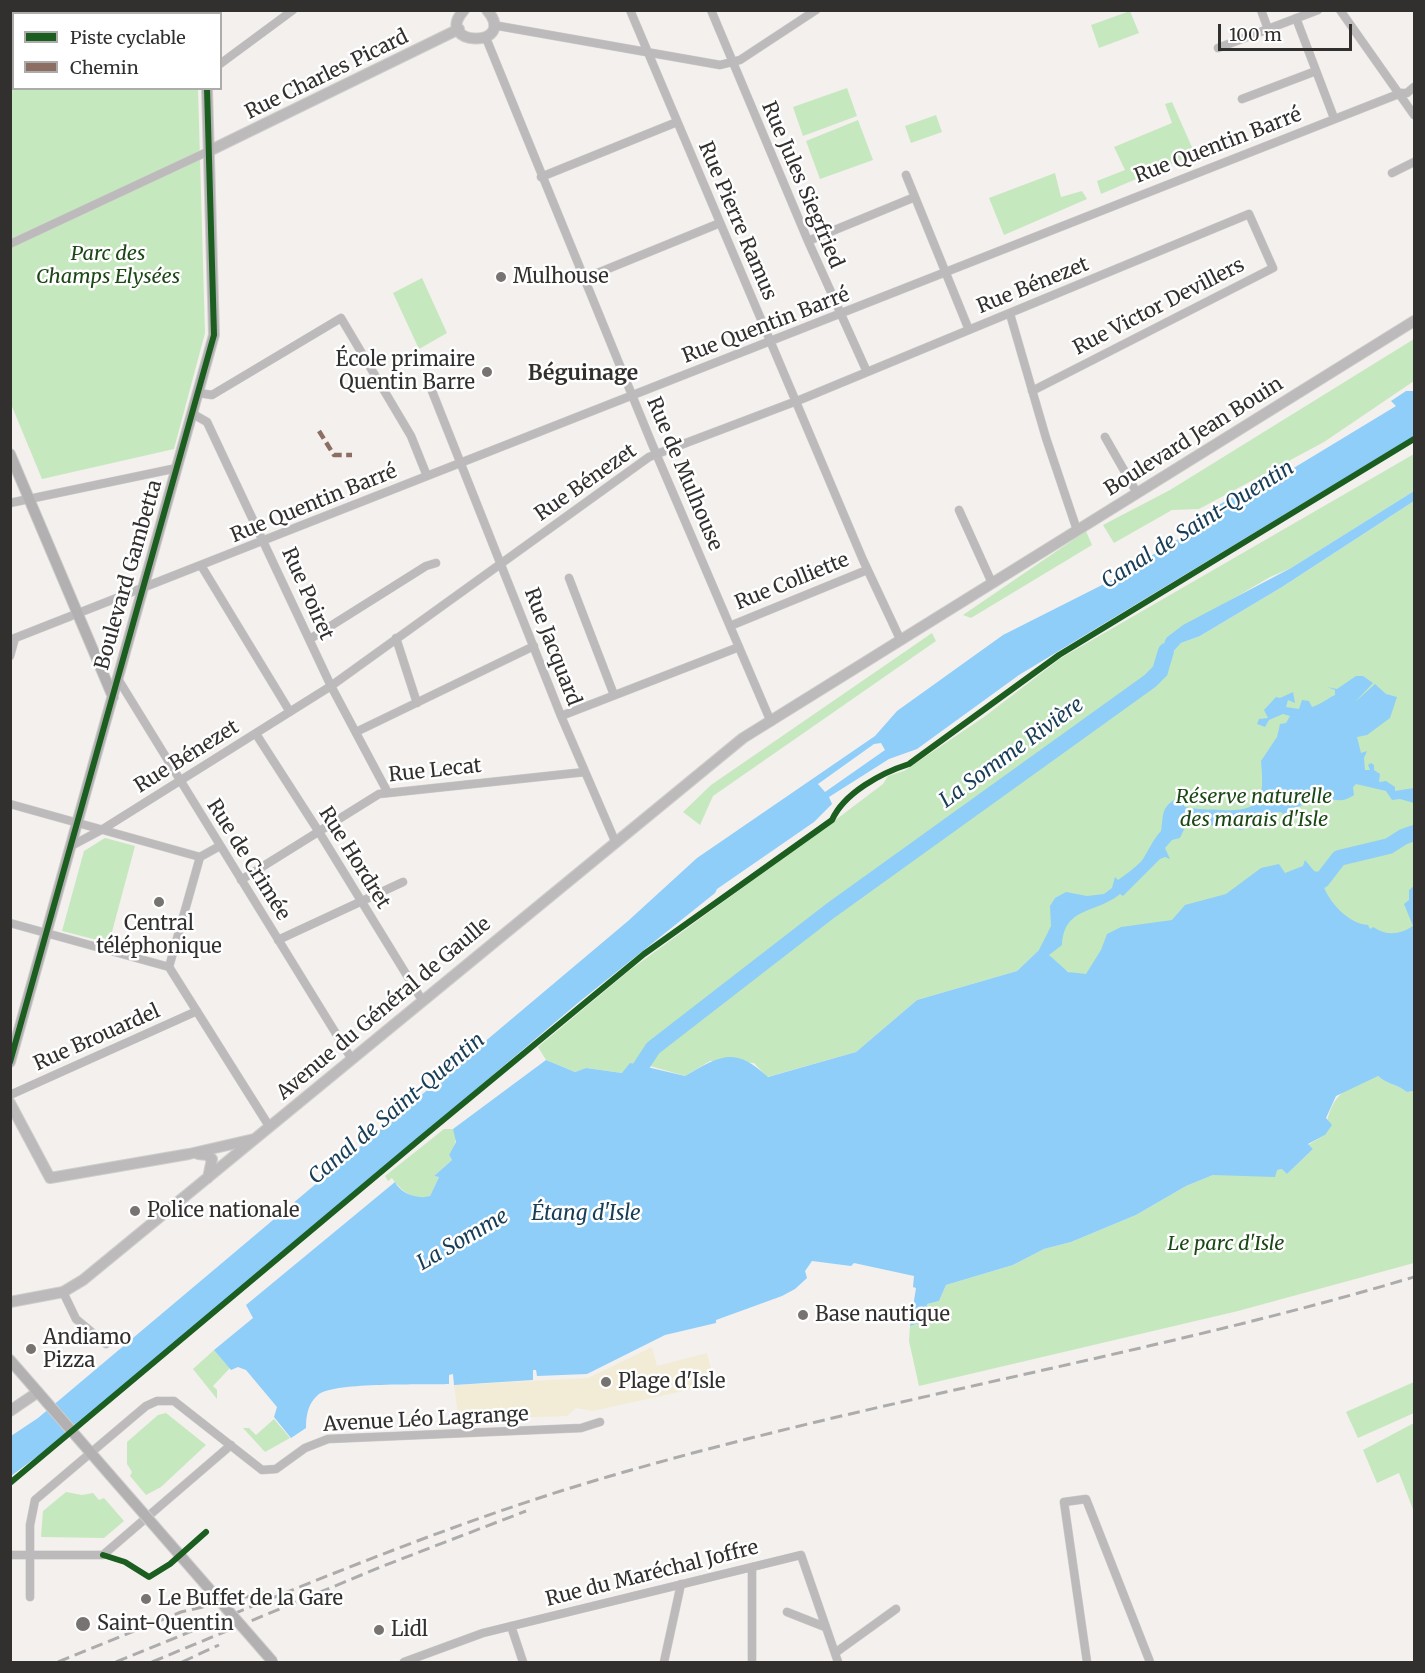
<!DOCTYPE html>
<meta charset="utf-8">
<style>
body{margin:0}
#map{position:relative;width:1425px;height:1673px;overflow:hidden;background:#f3f0ee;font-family:Merriweather,serif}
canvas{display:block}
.frame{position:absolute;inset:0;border:12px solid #32302e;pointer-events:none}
.legend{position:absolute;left:12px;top:12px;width:210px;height:78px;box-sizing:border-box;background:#fff;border:2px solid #adacab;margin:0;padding:8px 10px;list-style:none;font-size:18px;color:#32302e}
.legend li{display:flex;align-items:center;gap:12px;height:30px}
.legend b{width:30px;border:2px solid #adacab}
.scale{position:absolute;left:1218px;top:24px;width:134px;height:27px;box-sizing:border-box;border:3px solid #32302e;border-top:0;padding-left:8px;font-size:18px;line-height:21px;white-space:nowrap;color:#32302e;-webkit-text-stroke:4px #fff;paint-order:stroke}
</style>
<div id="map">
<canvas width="1425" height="1673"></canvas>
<div class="frame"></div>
<ul class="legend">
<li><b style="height:8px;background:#1b5e20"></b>Piste cyclable</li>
<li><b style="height:8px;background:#8d6e63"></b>Chemin</li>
</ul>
<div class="scale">100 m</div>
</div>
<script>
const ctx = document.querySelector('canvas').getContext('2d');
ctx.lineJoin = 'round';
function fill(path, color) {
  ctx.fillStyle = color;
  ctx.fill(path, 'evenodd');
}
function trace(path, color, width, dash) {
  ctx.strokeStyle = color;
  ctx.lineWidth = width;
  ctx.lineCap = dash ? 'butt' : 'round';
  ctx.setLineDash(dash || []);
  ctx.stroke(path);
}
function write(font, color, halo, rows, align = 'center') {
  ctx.font = font + ' Merriweather,serif';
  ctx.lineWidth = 5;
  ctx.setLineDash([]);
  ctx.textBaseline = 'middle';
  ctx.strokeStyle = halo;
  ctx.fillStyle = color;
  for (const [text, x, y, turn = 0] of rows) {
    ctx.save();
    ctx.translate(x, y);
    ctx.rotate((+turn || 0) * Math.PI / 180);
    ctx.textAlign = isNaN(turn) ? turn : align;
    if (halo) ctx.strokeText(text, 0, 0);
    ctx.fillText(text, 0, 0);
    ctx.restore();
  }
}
fill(new Path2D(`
 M167,10L169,13L14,14V88L198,89L205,333L174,449L42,479L11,404L10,11Z
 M1130,11L1139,33L1099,48L1091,25Z
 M847,88L857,116L803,136L793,107Z
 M1172,102L1195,154L1101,194L1097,181L1125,170L1114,147L1172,123L1165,104Z
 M936,115L942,132L911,143L905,126Z
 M858,120L873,160L820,179L806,141Z
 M1055,173L1061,197L1082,191L1087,199L1004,235L989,198Z
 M422,278L447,333L419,349L393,293Z
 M1414,339V381L1324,442L1199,509L1172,510L1114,543L1103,525L1170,490Z
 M1414,454V491L1291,568L1270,577L1166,638L1153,671L1162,674L1172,653L1181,643L1200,636L1282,587L1414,501V1043L1086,974C1070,977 1059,966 1048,955L1053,951L1039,950L1017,971L917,1000L856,1052L767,1077L754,1063L710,1061L685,1076L643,1064L622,1073L586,1068L575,1072L546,1060L538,1047L630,970L842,815L883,784L888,776L904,771L984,717L1061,658Z
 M1086,531L1092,545L971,618L963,615Z
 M932,633L936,641L713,796L700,825L683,812L711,785Z
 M105,838L135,846L109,943L62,931L84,851Z
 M1378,1076C1388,1085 1398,1084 1408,1092L1414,1091V1263L1238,1311L919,1386L909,1341L910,1326L925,1321L927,1304L939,1301L946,1285L1013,1265L1044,1249L1071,1242L1136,1215L1186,1186L1213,1175L1283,1169L1287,1174L1313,1149L1308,1145L1325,1135C1328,1100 1343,1084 1378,1076Z
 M444,1129H453C459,1138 454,1147 449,1155L452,1160L434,1176L439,1177L430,1196C414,1202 400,1190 392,1178L388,1181L385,1176Z
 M214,1350L230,1368L213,1386L217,1390V1399L193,1369Z
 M1414,1382V1413L1358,1438L1346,1412Z
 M166,1413L206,1445L161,1487L146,1495L130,1476L132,1472L127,1464V1442L158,1415Z
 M274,1419L290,1438L265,1452L243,1428H249L256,1435Z
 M1414,1423V1512L1399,1473L1377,1483L1363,1450Z
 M66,1492L82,1495L93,1493L99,1500L104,1498L124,1521L104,1538L41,1537L43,1511Z`), '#c6e8be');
fill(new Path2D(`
 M652,1347L657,1366L707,1353L715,1384L593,1411L576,1408L567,1416L449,1420L458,1415L454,1385L588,1378Z`), '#f2ecd6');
fill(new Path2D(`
 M1406,391H1414V436L1019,675L917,749L889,759L829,797L832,804L814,822L717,889L715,893L579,1002L86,1420L11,1476V1436L38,1418L628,921L697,858L875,736L897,711L1003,635L1110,581L1201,525V515L1252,486L1259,489L1396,406L1391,401ZM881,743L885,750L825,792L818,784L874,744Z
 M1414,491V501L1282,587L1200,636L1181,643L1172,653L1167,676L1153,671L1166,638L1183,625L1291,568Z
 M1356,676H1363L1373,683L1355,702L1375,684L1386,694L1397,697L1390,718L1367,735L1357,737L1361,753L1367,751L1364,758L1365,770H1370L1368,765L1371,763L1374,765V770L1380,774L1379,782L1386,781L1395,787V791L1414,788V803L1400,799L1392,800L1386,791L1356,784L1353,787L1354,795C1339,805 1335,797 1321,800C1311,802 1302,806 1292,808L1287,817L1281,812H1276C1273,815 1272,819 1270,821C1261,829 1249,825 1240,830L1234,826L1186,825L1180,838L1172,840L1165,848L1170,859L1165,857L1160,859L1123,896L1120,894C1096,914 1064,906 1062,945L1049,955L1068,972L1086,974L1101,950L1107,934L1121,927L1172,920L1185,905L1226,894L1261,868L1279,864L1285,873L1303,866L1305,860L1319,877L1326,875L1327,879L1323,884C1328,902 1349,924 1368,925L1370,929L1373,927C1387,936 1399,935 1413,926L1404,904L1409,900V890L1414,886V1091L1407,1092C1398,1084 1388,1085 1378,1076L1336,1096L1326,1118L1332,1125L1325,1135L1308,1144L1313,1149L1287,1174L1282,1169L1277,1170L1275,1177L1213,1175L1186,1186L1136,1215L1071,1242L1044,1249L1013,1265L946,1285L939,1301L927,1304L925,1321L910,1326L916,1288L913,1287L914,1276L854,1263L851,1266L812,1261L805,1271L807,1278L795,1289L782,1296L716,1320V1323L665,1335L587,1374L537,1376L536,1370H533V1380L454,1385L453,1374L449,1375V1384C424,1385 336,1382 319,1394C308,1403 306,1415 306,1428L291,1438L274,1417L277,1407L246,1370L238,1367L231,1370L214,1350L253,1318L246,1305L395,1182C400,1193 418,1200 430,1196L439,1177L434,1176L452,1160L449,1155L456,1142L453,1129L546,1060L575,1072L586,1068L622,1073L630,1063L685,1076C721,1055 735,1046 768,1077L856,1052L917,1000L1017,971L1039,950L1051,926L1050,906L1055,898L1066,892L1087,896L1104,894L1112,888L1115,877L1118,880C1124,876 1140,864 1143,859C1150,848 1152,841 1161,831C1164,814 1160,807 1179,797L1185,807C1198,810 1209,809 1222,810C1264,812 1264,797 1261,761L1277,737L1280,724L1286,723L1290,716L1283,714L1269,720L1265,727L1257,724L1259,719L1268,718L1264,710L1276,697L1280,698L1293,692L1295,703L1288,700L1286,707L1299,709L1302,700L1309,701L1312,707C1321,704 1330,697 1335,695V690L1327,687L1337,689Z`), '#8fcef9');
trace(new Path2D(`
 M1308,879L1322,880L1339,858L1389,846L1403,837L1414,833
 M630,1083L653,1048L830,911L1150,681L1160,671L1166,651`), '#8fcef9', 16);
const minor = new Path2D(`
 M630,10L863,560L901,641
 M711,10L808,241L867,372
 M1261,10L1268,29
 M1340,10L1414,115
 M1296,18L1334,118
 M493,25L720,65L740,60L816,10
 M486,38L652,444L771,722
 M1218,48L1318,10
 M220,64L293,10
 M1242,99L1316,71
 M1392,173L1414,162
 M906,175L969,330
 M541,177L677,122
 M808,241L915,197
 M10,244L209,151
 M583,279L720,223
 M1010,314L1046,438L1077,530
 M430,386L561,716L615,841
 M199,393L212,395L341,318L411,436L427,476
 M193,414L207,422L331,686L388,793
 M1105,437L1137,493
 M10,503L177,468
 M959,510L992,583
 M202,567L290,712
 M569,578L614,695
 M730,626L867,570
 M396,638L417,703
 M310,639L426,566L436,563
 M10,640L1401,93H1407L1414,87
 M10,656L15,638
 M118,679L351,1058
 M561,716L739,647
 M356,732L534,646
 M256,734L319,832L422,1000
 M10,804L200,857L218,847
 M71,846L103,829L331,686L649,457L802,399L1249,214L1273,268L1032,391
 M241,880L379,794L585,772
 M10,923L169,967
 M278,940L403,882
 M169,967L269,1126
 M169,967L200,857
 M10,1095L197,1011
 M63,1292L76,1319L106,1344
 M10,1555H103L231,1445
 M752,1567V1662
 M30,1597V1525L35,1500L146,1406L157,1401H174L262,1470L276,1469L305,1448L328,1439L581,1428L600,1422
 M787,1612L825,1627
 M511,1626L523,1662
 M835,1653L896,1609
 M404,1662L483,1633L801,1555L838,1662
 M664,1662L681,1584
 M1087,1662L1064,1502L1086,1499L1150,1662`);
const tertiary = new Path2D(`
 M464,10C431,47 520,49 487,10
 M209,151L459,29
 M10,1103L50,1178L189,1154L254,1139
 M198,1154L207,1155L212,1159L208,1178
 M10,1302L63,1292L83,1280L743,738L1414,321
 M10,1411L38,1392`);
const secondary = new Path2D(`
 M176,10L178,14
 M10,454L113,697
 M10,1062L214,335L207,88
 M10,1360L110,1475`);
trace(minor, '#cfcdcc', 9);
trace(tertiary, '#cfcdcc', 12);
trace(secondary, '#cfcdcc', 12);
trace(minor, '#bcbabb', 8);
trace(tertiary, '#bcbabb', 10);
trace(secondary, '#b2b0b1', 10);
trace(new Path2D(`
 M58,1662L181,1612L268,1592
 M116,1662C279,1596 439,1526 607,1477C873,1399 1149,1356 1414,1277
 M152,1662L383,1566L526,1511
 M182,1662L219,1645`), '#adacac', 3, [12, 6]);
const secondaryBridge = new Path2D(`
 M110,1475L273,1662`);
trace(secondaryBridge, '#cfcdcc', 12, []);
trace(secondaryBridge, '#b2b0b1', 10);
trace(new Path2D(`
 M319,431L334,455H352`), '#8d6e63', 4.5, [9, 4.5]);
trace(new Path2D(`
 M10,1062L214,335L207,88
 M10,1483L419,1140L644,954L832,820C844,793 881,773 909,764L1059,655L1414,439
 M103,1555L125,1562L149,1577L170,1564L206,1532`), '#1b5e20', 6);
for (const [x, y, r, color] of [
 [501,277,6,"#767371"],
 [487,372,6,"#767371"],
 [159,902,6,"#767371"],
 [135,1211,6,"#767371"],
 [803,1315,6,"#767371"],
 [31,1349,6,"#767371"],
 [606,1382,6,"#767371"],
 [146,1599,6,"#767371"],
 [83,1624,8,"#767371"],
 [379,1630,6,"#767371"]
]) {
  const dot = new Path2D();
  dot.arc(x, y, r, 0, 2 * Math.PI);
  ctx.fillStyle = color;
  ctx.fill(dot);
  trace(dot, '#fff', 2);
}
write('20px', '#32302e', '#fff', [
 ["Rue Charles Picard",327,75,-26],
 ["Rue Quentin Barré",1218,146,-21],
 ["Rue Jules Siegfried",802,185,67],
 ["Rue Pierre Ramus",737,221,67],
 ["Rue Bénezet",1033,286,-22],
 ["Rue Victor Devillers",1159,307,-27],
 ["Rue Quentin Barré",766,326,-21],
 ["Boulevard Jean Bouin",1194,437,-32],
 ["Rue de Mulhouse",684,474,67],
 ["Rue Bénezet",586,483,-35],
 ["Rue Quentin Barré",314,504,-22],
 ["Boulevard Gambetta",129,575,-74],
 ["Rue Colliette",792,582,-22],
 ["Rue Poiret",307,594,66],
 ["Rue Jacquard",552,647,69],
 ["Rue Bénezet",187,757,-32],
 ["Rue Lecat",435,771,-6],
 ["Rue Hordret",354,858,58],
 ["Rue de Crimée",248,860,58],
 ["Avenue du Général de Gaulle",384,1009,-40],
 ["Rue Brouardel",97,1038,-24],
 ["Avenue Léo Lagrange",426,1420,-3],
 ["Rue du Maréchal Joffre",652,1574,-14]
]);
write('italic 20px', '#1b4815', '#fff', [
 ["Parc des",108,254],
 ["Champs Elysées",108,277],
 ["Réserve naturelle",1254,797],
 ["des marais d'Isle",1254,820],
 ["Le parc d'Isle",1226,1244]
]);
write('20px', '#32302e', '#fff', [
 ["Mulhouse",513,277],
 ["École primaire",475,360,"right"],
 ["Quentin Barre",475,383,"right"],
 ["Central",159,924,"center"],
 ["téléphonique",159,947,"center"],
 ["Police nationale",147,1211],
 ["Base nautique",815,1315],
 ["Andiamo",43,1338],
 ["Pizza",43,1361],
 ["Plage d'Isle",618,1382],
 ["Le Buffet de la Gare",158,1599],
 ["Saint-Quentin",97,1624],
 ["Lidl",391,1630]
], 'left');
write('bold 21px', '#32302e', '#fff', [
 ["Béguinage",583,374]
]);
write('italic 21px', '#173d57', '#fff', [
 ["Canal de Saint-Quentin",1198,525,-32],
 ["La Somme Rivière",1012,753,-36],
 ["Canal de Saint-Quentin",397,1109,-40],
 ["Étang d'Isle",586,1214],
 ["La Somme",463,1240,-30]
]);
</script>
